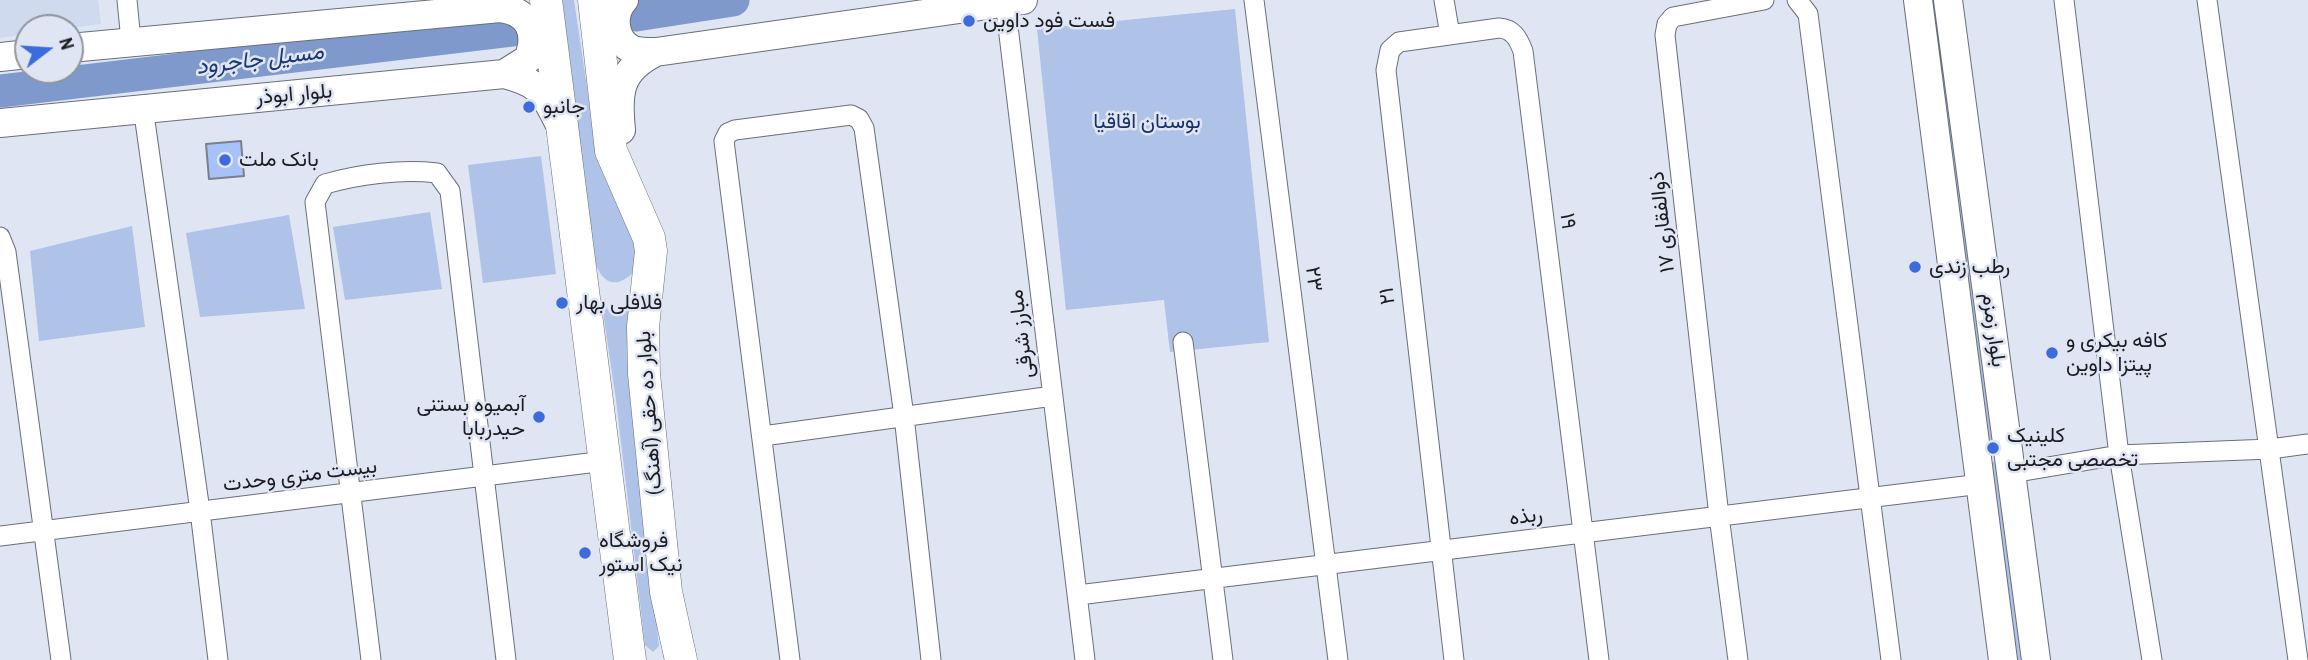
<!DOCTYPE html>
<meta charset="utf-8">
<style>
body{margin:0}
#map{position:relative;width:2308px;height:660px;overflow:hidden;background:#dfe5f2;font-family:"Archivo Narrow",sans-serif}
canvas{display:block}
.north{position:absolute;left:14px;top:14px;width:70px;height:70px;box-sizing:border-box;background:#dfe5f2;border:2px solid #90959e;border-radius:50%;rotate:73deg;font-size:19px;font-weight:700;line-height:28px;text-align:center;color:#1a1c21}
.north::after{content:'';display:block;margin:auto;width:24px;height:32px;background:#3c6bdb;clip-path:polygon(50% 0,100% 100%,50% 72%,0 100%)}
</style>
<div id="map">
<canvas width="2308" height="660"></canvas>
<div class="north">N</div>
</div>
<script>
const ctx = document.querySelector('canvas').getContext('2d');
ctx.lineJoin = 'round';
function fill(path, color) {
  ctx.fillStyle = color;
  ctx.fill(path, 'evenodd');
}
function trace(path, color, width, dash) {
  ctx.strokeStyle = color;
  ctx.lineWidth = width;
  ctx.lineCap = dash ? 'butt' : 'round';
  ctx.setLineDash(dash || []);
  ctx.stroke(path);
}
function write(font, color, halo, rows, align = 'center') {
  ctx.font = font + ' "Archivo Narrow",Vazirmatn,sans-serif';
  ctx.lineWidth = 5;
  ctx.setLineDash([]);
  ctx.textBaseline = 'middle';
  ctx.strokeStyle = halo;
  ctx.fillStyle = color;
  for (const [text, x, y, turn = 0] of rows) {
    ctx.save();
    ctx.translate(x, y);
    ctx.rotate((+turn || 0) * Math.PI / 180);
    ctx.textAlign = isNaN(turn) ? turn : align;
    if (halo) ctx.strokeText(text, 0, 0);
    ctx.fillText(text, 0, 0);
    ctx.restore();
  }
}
fill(new Path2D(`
 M0,0H98L101,24L70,28H28V34L0,38Z`), '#d0daee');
fill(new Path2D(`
 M562,0H574L598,161L637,246L635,271C612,294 599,279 592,253Z
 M1928,0H1940L1997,455L1987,456Z
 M1235,9L1269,342L1170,352L1164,300L1066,310L1037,29Z
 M541,156L556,274L483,283L468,165Z
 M430,212L442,289L345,300L333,227Z
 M289,215L305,309L200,317L186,233Z
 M132,226L145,327L39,341L30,251Z
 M638,296L641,485L659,646L653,652L645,645L616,400L601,299L609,311H619Z
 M1996,461L2022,660H2012L1988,464Z`), '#afc2e7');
trace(new Path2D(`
 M636,15L733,0
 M0,91L520,29`), '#7f99cd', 33);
const building = new Path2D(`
 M241,141L244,176L209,179L206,144Z`);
fill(building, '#a7c2f9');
trace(building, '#7a808b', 2);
const minor = new Path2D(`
 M127,0L131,41
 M1254,0L1338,660
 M1444,0L1450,35
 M1797,0L1808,14L1891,660
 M2064,0L2119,455L2152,660
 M2207,0L2298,660
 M1005,2L1085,660
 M143,107L200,511L218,660
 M0,237L6,252L61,660
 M1183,342L1223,660
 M763,436L1053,396
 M2012,473L2119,455L2270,449L2308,444
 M0,536L605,461
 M1078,595L1981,484
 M371,660L315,202L325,184C360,174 401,169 437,173L450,191L506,660
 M790,660L724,141L728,133L735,130L851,115L859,119L864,128L904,416L931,660
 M1454,660L1386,70L1390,50L1399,42L1499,28C1513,29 1518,38 1523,51L1599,660
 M1738,660L1719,516L1665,35L1667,24L1673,17L1764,0`);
const secondary = new Path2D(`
 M624,0C611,14 613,41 633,50C639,52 649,52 656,52
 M1918,0L2003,660
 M1948,0L2036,660
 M70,48L500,8C529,11 539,33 528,59L504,74
 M0,57L28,54
 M0,123L504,74C539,83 543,90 559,123
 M621,130C617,92 619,70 656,52L1023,0`);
const primary = new Path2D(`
 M546,0L630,660
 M594,0L611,151L649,238L651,251L643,327L644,374L666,592L681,660`);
trace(minor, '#696f7a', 21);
trace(secondary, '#696f7a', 30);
trace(primary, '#696f7a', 33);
trace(minor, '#fff', 19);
trace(secondary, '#fff', 28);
trace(primary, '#fff', 32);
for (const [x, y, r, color] of [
 [969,21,7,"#3c6bdb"],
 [529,107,7,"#3c6bdb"],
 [225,160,7,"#3c6bdb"],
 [1915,267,7,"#3c6bdb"],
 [562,303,7,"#3c6bdb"],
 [2052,353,7,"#3c6bdb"],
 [539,417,7,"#3c6bdb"],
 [1993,448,7,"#3c6bdb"],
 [585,553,7,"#3c6bdb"]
]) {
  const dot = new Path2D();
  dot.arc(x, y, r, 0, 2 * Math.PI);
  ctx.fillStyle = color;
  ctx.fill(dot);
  trace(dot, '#dfe5f2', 2.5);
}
write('21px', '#1a1c21', '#dfe5f2', [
 ["فست فود داوین",983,21],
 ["جانبو",543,107],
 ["بانک ملت",239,160],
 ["رطب زندی",1929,267],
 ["فلافلی بهار",576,303],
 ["کافه بیکری و",2066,341],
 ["پیتزا داوین",2066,365],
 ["آبمیوه بستنی",525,405,"right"],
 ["حیدربابا",525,429,"right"],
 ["کلینیک",2007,436],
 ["تخصصی مجتبی",2007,460],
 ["فروشگاه",599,541],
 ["نیک استور",599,565]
], 'left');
write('21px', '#1a1c21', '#dfe5f2', [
 ["بلوار ابوذر",294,95,-5],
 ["۱۹",1567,221,83],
 ["ذوالفقاری ۱۷",1663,222,-96],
 ["۲۳",1313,279,83],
 ["۲۱",1388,296,-96],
 ["بلوار زمزم",1993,330,82],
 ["مبارز شرقی",1022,334,-97],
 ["بلوار ده حقی (آهنگ)",650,413,-94],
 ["بیست متری وحدت",300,476,-7],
 ["ربذه",1526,517,-7]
]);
write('21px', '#152f6d', '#dfe5f2', [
 ["بوستان اقاقیا",1147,122]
]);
write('italic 23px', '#1c3776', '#dfe5f2', [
 ["مسیل جاجرود",260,60,-7]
]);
</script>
